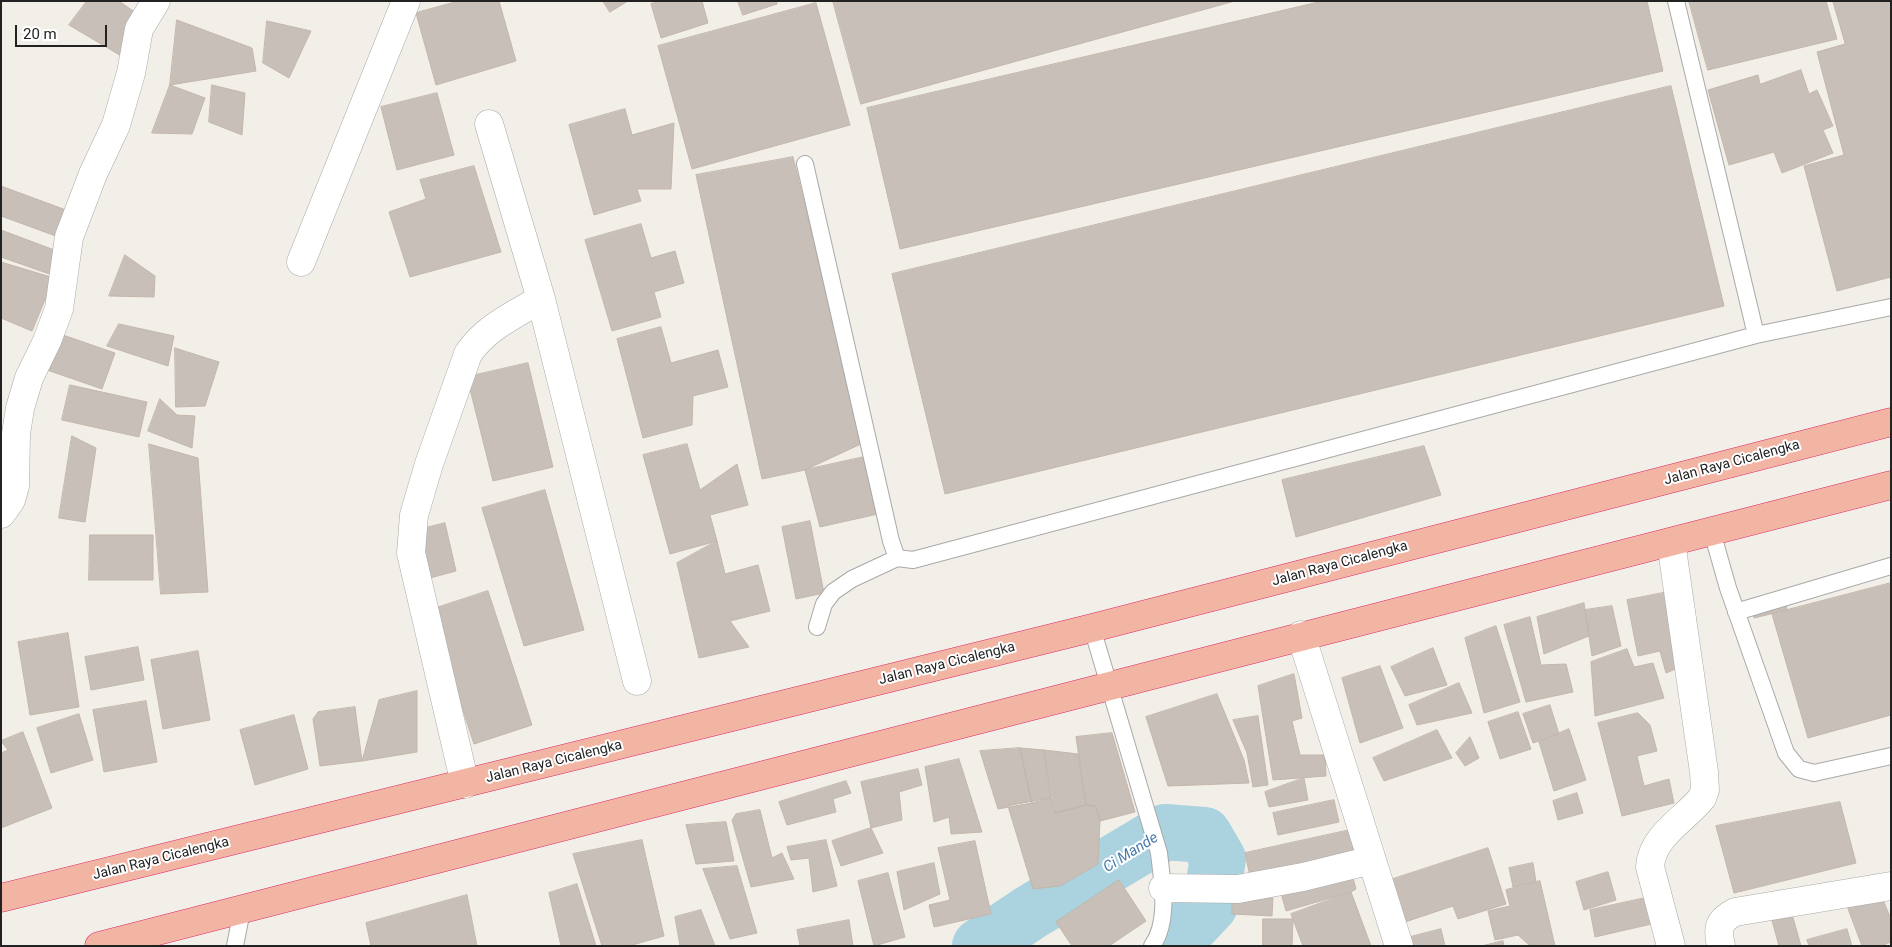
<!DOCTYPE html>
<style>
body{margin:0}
#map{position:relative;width:1892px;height:947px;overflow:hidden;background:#f2efe9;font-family:Roboto,sans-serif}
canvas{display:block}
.frame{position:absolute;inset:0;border:2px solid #222;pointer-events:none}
.scale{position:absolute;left:15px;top:25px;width:92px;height:22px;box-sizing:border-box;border:2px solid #222;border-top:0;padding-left:6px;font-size:15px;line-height:18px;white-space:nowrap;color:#222;-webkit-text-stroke:4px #fff;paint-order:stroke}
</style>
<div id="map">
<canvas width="1892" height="947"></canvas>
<div class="frame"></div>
<div class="scale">20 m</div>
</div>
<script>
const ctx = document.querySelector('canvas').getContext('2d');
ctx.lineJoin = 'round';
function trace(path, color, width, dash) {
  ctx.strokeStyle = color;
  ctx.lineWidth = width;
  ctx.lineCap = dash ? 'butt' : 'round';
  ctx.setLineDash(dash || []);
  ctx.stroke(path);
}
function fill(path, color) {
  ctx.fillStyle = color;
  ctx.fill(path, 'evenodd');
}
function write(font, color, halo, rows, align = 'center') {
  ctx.font = font + ' Roboto,sans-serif';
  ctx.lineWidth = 4;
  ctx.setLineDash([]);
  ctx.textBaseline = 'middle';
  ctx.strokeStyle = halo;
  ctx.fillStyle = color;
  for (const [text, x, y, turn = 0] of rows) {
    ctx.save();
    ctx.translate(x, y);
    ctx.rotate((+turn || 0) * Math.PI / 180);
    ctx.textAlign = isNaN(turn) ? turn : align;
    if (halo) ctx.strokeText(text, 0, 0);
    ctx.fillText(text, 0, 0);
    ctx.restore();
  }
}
trace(new Path2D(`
 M980,946L1031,912L1165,832L1204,835L1218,859L1210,905L1179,938L1176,946`), '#aad3df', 56);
const building = new Path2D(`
 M87,1H119L136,13L123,57L69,25Z
 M459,1H499L516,61L436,85L416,13Z
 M603,1H628L610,12Z
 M661,1H702L708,23L661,38L651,4Z
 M738,1H777V4L743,15Z
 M833,1H1235L861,104Z
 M1323,1H1647L1663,71L900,249L867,108Z
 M1689,1H1826L1837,39L1708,70Z
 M1833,1H1891V277L1837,291L1804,166L1844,155L1817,52L1845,44Z
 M816,3L850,125L692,169L658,46Z
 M177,20L252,48L256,71L170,85Z
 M267,21L311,31L289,78L263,63Z
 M1801,70L1809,94L1817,90L1833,126L1823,130L1833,153L1782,173L1774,152L1729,165L1708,90L1758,75L1760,84Z
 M170,85L205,98L192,134L152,133Z
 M212,85L245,93L242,135L209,122Z
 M1671,86L1724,306L945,494L892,274Z
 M437,93L454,155L397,170L381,107Z
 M625,109L632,135L674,123L671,189H637L641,201L594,215L569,125Z
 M793,157L863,443L805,470L762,479L696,175Z
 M474,166L501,252L410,277L389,212L426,199L420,180Z
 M1,186L74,213L64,239L1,216Z
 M641,224L651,258L675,251L684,283L654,292L661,317L612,331L585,240Z
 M1,230L57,251L55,276L1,257Z
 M125,255L155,276L154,297L109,296Z
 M1,262L54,278L32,331L1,318Z
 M119,324L174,336L168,366L107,346Z
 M661,327L671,363L718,350L728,387L693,396L692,425L643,438L617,339Z
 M60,334L115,353L102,389L47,370Z
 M175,348L219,362L205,406L176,407Z
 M528,363L553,467L493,481L467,377Z
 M70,385L147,402L139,437L62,420Z
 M160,399L177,415L195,416L192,448L148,431Z
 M72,436L96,448L85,522L59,518Z
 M149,444L198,458L208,592L161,594Z
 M687,444L700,490L737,464L748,505L710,515L717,541L670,554L643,455Z
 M1424,446L1441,495L1296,537L1282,480Z
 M864,457L878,514L820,527L805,470Z
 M545,490L584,630L524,646L482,508Z
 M810,521L824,593L796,599L782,527Z
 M445,523L456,571L430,578L418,530Z
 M90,535H153V580H89Z
 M717,541L725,574L758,565L770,611L730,621L749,647L699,658L677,563Z
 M1891,583V715L1808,738L1772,614Z
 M488,591L532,725L474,744L430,610Z
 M1673,591L1683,666L1666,673L1660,651L1638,656L1627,600Z
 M1786,602L1787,610L1754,618L1753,610Z
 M1584,603L1589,636L1544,654L1537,617Z
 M1612,606L1621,646L1592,656L1585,610Z
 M1530,617L1541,665L1566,664L1573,692L1526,702L1504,625Z
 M1496,626L1520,702L1484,713L1465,638Z
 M68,633L79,707L30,715L18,642Z
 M138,647L144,680L91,690L85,657Z
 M1433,648L1447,685L1405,696L1391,667Z
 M1627,649L1634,667L1653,663L1664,698L1595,716L1591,662Z
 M198,651L210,720L163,729L151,660Z
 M1380,666L1403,728L1360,743L1342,678Z
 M1294,674L1302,718L1292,721L1300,755H1325L1326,776L1273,780L1258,686Z
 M1459,683L1472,713L1417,725L1409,705Z
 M417,691V752L362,761L379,700Z
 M1217,694L1244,760L1249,783L1168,786L1146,717Z
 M146,701L157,762L104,772L93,710Z
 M1550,705L1559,734L1533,743L1523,714Z
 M355,707L362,761L320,766L313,719L318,712Z
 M1518,712L1531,749L1500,759L1488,722Z
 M1638,713L1650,725L1657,751L1637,756L1644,786L1669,779L1674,803L1622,816L1598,723Z
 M79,714L93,760L51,773L37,728Z
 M294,715L308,769L255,785L240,730Z
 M1258,716L1268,785L1253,787L1247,753L1233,720Z
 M1569,729L1586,780L1554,791L1539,742Z
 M1437,730L1452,758L1384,781L1373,758Z
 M23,732L52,808L1,828V753L8,750L1,741Z
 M1112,733L1135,812L1100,821L1096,806L1086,805L1076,737Z
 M1470,737L1479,758L1465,766L1456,753Z
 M1020,748L1032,803L998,809L980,751Z
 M1020,748L1044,750L1051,798L1032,803Z
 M1044,750L1078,754L1086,805L1055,813Z
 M959,759L982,832L951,834L949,817L934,822L925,767Z
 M918,769L922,785L899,792L902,820L871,828L861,782Z
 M1304,778L1308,800L1269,807L1265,792Z
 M846,781L851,793L833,799L836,812L787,825L779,802Z
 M1577,793L1583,813L1558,820L1553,801Z
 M1051,798L1055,813L1086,805L1096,806L1100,821L1098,864L1060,886L1033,889L1008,806Z
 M1334,800L1339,822L1278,835L1273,813Z
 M1840,802L1856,863L1734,893L1716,826Z
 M760,810L772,858L782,853L794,879L751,887L732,820L736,814Z
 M726,822L734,861L696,864L686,825Z
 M871,828L883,853L841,866L832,841Z
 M1350,830L1355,859L1251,881L1245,853Z
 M642,840L664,936L629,946H602L573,854Z
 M826,840L837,886L813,892L809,858L791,860L787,847Z
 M975,841L991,914L934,927L929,905L950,900L938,848Z
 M1488,848L1506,904L1458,919L1453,906L1396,925L1390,880Z
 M934,863L940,894L904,910L897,872Z
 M1533,863L1536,882L1513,887L1509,868Z
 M737,866L757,933L730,939L703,869Z
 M1351,870L1356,889L1351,892L1286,911L1281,893Z
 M1608,872L1616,900L1584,910L1576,882Z
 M888,873L905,937L874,946L858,881Z
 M1119,880L1146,921L1109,946H1072L1056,922Z
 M1540,881L1555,946L1529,945L1518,935L1495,940L1488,911L1510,906L1506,890Z
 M577,884L596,946H561L549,893Z
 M1351,892L1371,946H1303L1291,914Z
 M467,895L477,946H371L366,923Z
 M1881,895L1891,919V942L1881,946H1862L1847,906Z
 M1233,896L1273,898L1272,916L1232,914Z
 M1650,897L1656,923L1595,937L1590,910Z
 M1790,907L1801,946H1779L1770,913Z
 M701,910L715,946H680L675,917Z
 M1263,919H1293L1292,946H1263Z
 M849,920L853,946H800L797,930Z
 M1441,929L1445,946H1405L1403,939Z
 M1847,929L1852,946H1809L1807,940Z
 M1503,941L1504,946H1482Z`);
fill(building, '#c7bfb8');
trace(building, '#c4b6ab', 1);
const service = new Path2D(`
 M1676,1L1756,335L1891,307
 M805,164L891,541L897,558
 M1712,532L1728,588L1786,753L1799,769L1814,773L1891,756
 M1736,612L1891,566
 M817,627L824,604L833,592L852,579L897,558L913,560L1756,335
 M1092,628L1159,853C1162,881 1170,921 1152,946
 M235,946L242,910`);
const minor = new Path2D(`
 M489,124L541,299L637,681
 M301,262L406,1
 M1,514L11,500L15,486L16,434L20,408L29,378L47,341L59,309L69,237L93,174L116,125L131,73L139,29L156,1
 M1301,635L1399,946
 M465,784L411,553L414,515L429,464L468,354C485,328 514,315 541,299
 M1163,888L1238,889L1303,877L1372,860
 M1671,946L1650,867C1652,836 1684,820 1702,798L1705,790L1704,772L1671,542
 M1721,946C1717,928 1718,921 1735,912L1891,886`);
const trunk = new Path2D(`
 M1,898L1092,628L1891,422
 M99,946L1891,485`);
trace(service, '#a9a9a9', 18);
trace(minor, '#a9a9a9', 29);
trace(trunk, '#dc2a67', 29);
trace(service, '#fff', 16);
trace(minor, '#fff', 28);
trace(trunk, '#f2b4a3', 28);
write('14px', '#222', '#fff', [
 ["Jalan Raya Cicalengka",1732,463,-15],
 ["Jalan Raya Cicalengka",1340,564,-15],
 ["Jalan Raya Cicalengka",947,664,-14],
 ["Jalan Raya Cicalengka",554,762,-14],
 ["Jalan Raya Cicalengka",161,859,-14]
]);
write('italic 15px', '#4a7aab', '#fff', [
 ["Ci Mande",1131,853,-32]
]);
</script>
